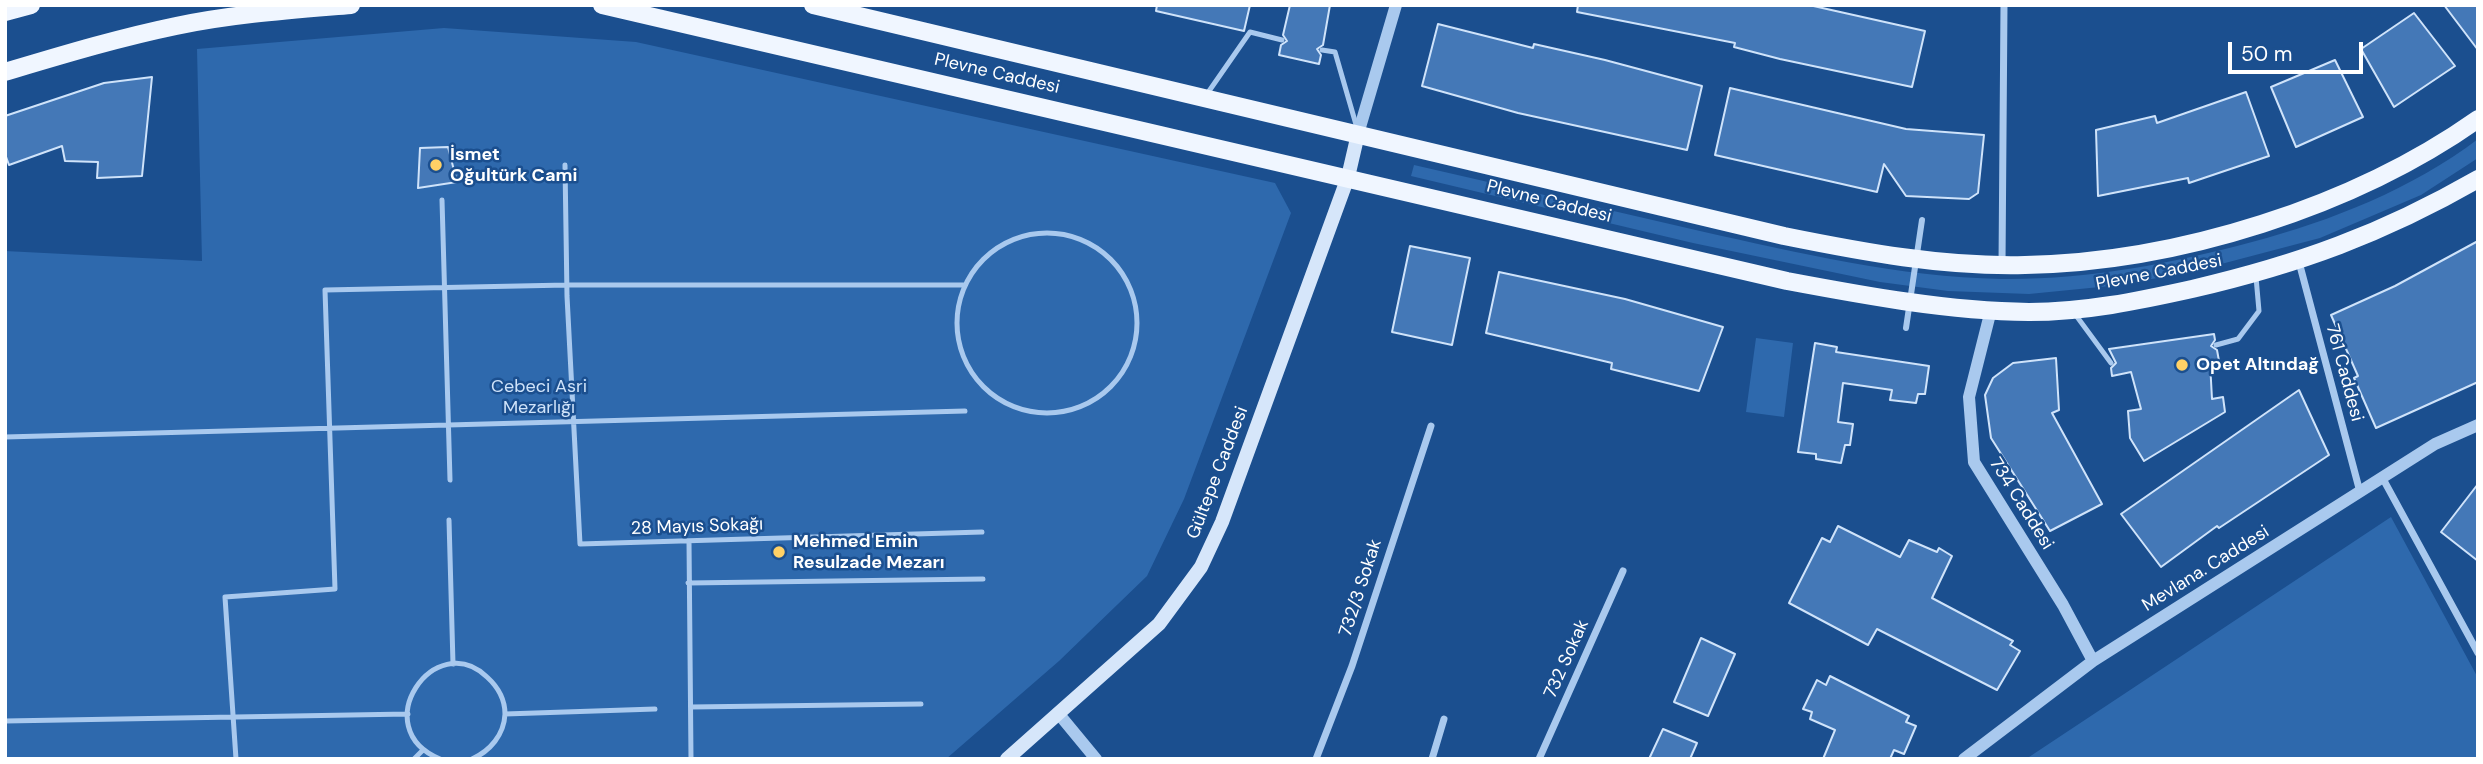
<!DOCTYPE html>
<meta charset="utf-8">
<style>
body{margin:0}
#map{position:relative;width:2483px;height:764px;overflow:hidden;background:#1b4f8f;font-family:"DM Sans",sans-serif}
canvas{display:block}
.frame{position:absolute;inset:0;border:7px solid #fff;pointer-events:none}
.scale{position:absolute;left:2228px;top:42px;width:135px;height:32px;box-sizing:border-box;border:4px solid #fff;border-top:0;padding-left:9px;font-size:21px;line-height:24px;white-space:nowrap;color:#fff;-webkit-text-stroke:5px #1b4f8f;paint-order:stroke}
</style>
<div id="map">
<canvas width="2483" height="764"></canvas>
<div class="frame"></div>
<div class="scale">50 m</div>
</div>
<script>
const ctx = document.querySelector('canvas').getContext('2d');
ctx.lineJoin = 'round';
function fill(path, color) {
  ctx.fillStyle = color;
  ctx.fill(path, 'evenodd');
}
function trace(path, color, width, dash) {
  ctx.strokeStyle = color;
  ctx.lineWidth = width;
  ctx.lineCap = dash ? 'butt' : 'round';
  ctx.setLineDash(dash || []);
  ctx.stroke(path);
}
function write(font, color, halo, rows, align = 'center') {
  ctx.font = font + ' "DM Sans",sans-serif';
  ctx.lineWidth = 5;
  ctx.setLineDash([]);
  ctx.textBaseline = 'middle';
  ctx.strokeStyle = halo;
  ctx.fillStyle = color;
  for (const [text, x, y, turn = 0] of rows) {
    ctx.save();
    ctx.translate(x, y);
    ctx.rotate((+turn || 0) * Math.PI / 180);
    ctx.textAlign = isNaN(turn) ? turn : align;
    if (halo) ctx.strokeText(text, 0, 0);
    ctx.fillText(text, 0, 0);
    ctx.restore();
  }
}
fill(new Path2D(`
 M444,28L636,42L1275,183L1291,213L1184,499L1147,576L1059,661L946,759H5V251L202,261L197,49Z
 M2478,139V158L2421,195L2320,238L2187,273L2110,286L2029,294L1948,291L1880,282L1693,243L1411,176L1414,165C1510,187 1605,209 1700,231C1799,253 1899,277 2001,279C2086,280 2170,264 2252,242C2331,221 2412,189 2478,139Z
 M1756,338L1793,343L1784,417L1746,412Z
 M2391,517L2478,678V759H2026Z`), '#2e69ad');
const building = new Path2D(`
 M1157,5H1250L1244,31L1156,11Z
 M1290,5H1330L1323,45L1317,49L1321,55L1319,64L1279,55L1281,45L1287,41L1283,35Z
 M1578,5H1809L1925,31L1912,87L1780,59L1734,47L1735,43L1577,12Z
 M2444,5H2478V50Z
 M2414,13L2455,66L2394,107L2361,49Z
 M1438,24L1533,48L1534,44L1605,60L1702,86L1687,150L1518,113L1422,86Z
 M2335,60L2363,117L2296,147L2271,87Z
 M152,77L142,176L97,178L98,162L65,161L62,146L9,165L5,154V116L104,83Z
 M1730,88L1906,129L1984,135L1978,193L1969,199L1906,196L1884,164L1877,192L1715,155Z
 M2246,92L2269,156L2189,183L2188,178L2098,196L2096,130L2155,116L2157,123Z
 M448,147L457,182L418,188L420,148Z
 M2478,241V382L2376,428L2354,378L2358,376L2331,315L2395,286Z
 M1410,246L1470,258L1452,345L1392,332Z
 M1499,272L1625,299L1723,327L1699,391L1611,369L1612,363L1486,333Z
 M2214,334L2215,340L2211,346L2217,350L2219,361L2210,362L2212,399L2223,397L2225,412L2144,461L2130,438L2128,411L2141,409L2131,372L2112,376L2111,368L2116,363L2109,349Z
 M1815,343L1837,347L1836,352L1929,366L1925,394H1918L1916,403L1890,400L1892,390L1843,383L1838,422L1853,424L1850,445H1845L1841,463L1816,459V454L1798,452Z
 M2056,358L2059,410L2052,413L2102,504L2050,531L1991,438L1985,395L1993,378L2013,363Z
 M2299,390L2329,455L2219,528L2217,526L2161,567L2121,514Z
 M2478,484V561L2441,532Z
 M1838,526L1900,557L1909,540L1937,552L1939,548L1952,556L1932,598L2013,641L2010,645L2020,651L1997,690L1877,629L1868,645L1789,603L1822,538L1830,542Z
 M1701,638L1735,654L1708,716L1674,702Z
 M1830,676L1909,716L1906,722L1916,726L1904,754L1894,750L1890,759H1823L1835,730L1810,719L1812,712L1803,709L1817,680L1826,685Z
 M1663,729L1697,743L1690,759H1649Z`);
fill(building, '#4478b7');
trace(building, '#cfe3fa', 2);
trace(new Path2D(`
 M1322,50L1335,52L1357,128
 M1207,94L1250,32L1282,40
 M565,165L567,296L580,544L982,532
 M442,200L450,480
 M957 323a90 90 0 1 1 180 0a90 90 0 1 1-180 0Z
 M2075,314L2111,363
 M2216,345L2238,339L2259,311L2256,277
 M5,437L965,411
 M449,520L453,664
 M689,541L691,759
 M688,583L983,579
 M691,707L921,704
 M505,714L655,709
 M5,721L408,714
 M236,759L225,597L335,589L325,290L567,285H965
 M414,759L423,750
 M440,759C365,728 435,627 487,677C498,687 505,699 505,714C504,735 490,751 472,759`), '#a9c9ee', 5);
trace(new Path2D(`
 M1906,328L1922,220`), '#a9c9ee', 6);
trace(new Path2D(`
 M2299,262L2360,492
 M2002,264L2004,5
 M2382,477L2478,653
 M1316,759L1352,666L1431,426
 M1432,759L1444,719
 M1539,759L1623,571`), '#a9c9ee', 7);
trace(new Path2D(`
 M1358,134L1396,5
 M1991,310L1969,397L1974,462L2063,605L2093,661
 M1058,713L1096,759
 M1964,759L2093,661L2435,444L2478,425`), '#a9c9ee', 12);
trace(new Path2D(`
 M1007,759L1159,624L1201,567L1222,522L1348,177L1358,134`), '#d6e6fa', 14);
trace(new Path2D(`
 M602,5L1787,281C1867,296 1948,311 2029,312C2085,312 2138,301 2192,289C2299,264 2382,234 2478,179
 M813,5L1784,236C1863,252 1943,267 2025,265C2178,262 2353,207 2478,119
 M5,12L31,5
 M5,72C62,55 118,38 176,26C233,14 292,10 351,5`), '#f0f6ff', 18);
for (const [x, y, r, color] of [
 [436,165,7,"#ffd166"],
 [2182,365,7,"#ffd166"],
 [779,552,7,"#ffd166"]
]) {
  const dot = new Path2D();
  dot.arc(x, y, r, 0, 2 * Math.PI);
  ctx.fillStyle = color;
  ctx.fill(dot);
  trace(dot, '#1b4f8f', 2.5);
}
write('18px', '#fff', '#1b4f8f', [
 ["Plevne Caddesi",997,74,13],
 ["Plevne Caddesi",1549,202,14],
 ["Plevne Caddesi",2159,273,-11],
 ["761 Caddesi",2344,373,75],
 ["Gültepe Caddesi",1218,473,-69],
 ["734 Caddesi",2021,504,58],
 ["28 Mayıs Sokağı",697,527,-2],
 ["Mevlana. Caddesi",2206,569,-32],
 ["732/3 Sokak",1361,588,-72],
 ["732 Sokak",1567,659,-66]
]);
write('bold 18px', '#fff', '#1b4f8f', [
 ["İsmet",450,155],
 ["Oğultürk Cami",450,176],
 ["Opet Altındağ",2196,365],
 ["Mehmed Emin",793,542],
 ["Resulzade Mezarı",793,563]
], 'left');
write('18px', '#cfe3fa', '#1b4f8f', [
 ["Cebeci Asri",539,387],
 ["Mezarlığı",539,408]
]);
</script>
